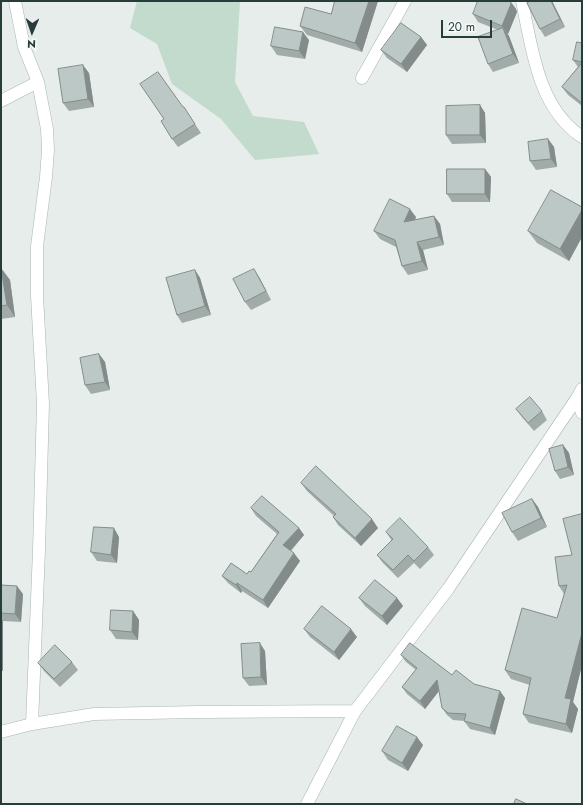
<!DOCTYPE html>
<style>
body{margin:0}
#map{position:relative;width:583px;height:805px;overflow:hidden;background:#e6edeb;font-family:Jost,sans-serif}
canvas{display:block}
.frame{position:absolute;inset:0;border:2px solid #273d3b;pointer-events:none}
.north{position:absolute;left:12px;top:12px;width:40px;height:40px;-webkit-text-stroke:3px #f6faf9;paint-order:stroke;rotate:182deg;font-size:11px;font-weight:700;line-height:16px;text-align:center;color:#273d3b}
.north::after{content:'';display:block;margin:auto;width:14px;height:18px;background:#273d3b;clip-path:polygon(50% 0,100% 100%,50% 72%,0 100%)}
.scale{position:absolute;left:441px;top:20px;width:51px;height:18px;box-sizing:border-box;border:2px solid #273d3b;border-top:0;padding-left:5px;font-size:12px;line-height:14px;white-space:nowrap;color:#273d3b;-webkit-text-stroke:3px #f6faf9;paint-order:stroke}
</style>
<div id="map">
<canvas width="583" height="805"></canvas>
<div class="frame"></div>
<div class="north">N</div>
<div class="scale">20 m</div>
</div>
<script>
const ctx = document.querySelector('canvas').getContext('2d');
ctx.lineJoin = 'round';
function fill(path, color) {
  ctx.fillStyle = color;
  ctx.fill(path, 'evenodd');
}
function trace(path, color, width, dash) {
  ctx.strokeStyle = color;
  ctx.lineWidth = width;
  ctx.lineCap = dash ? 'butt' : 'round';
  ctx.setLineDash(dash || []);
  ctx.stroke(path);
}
fill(new Path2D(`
 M137,1H240L235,82L253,116L304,122L319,154L255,160L221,119L172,84L157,44L130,28Z`), '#c2dbcd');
const minor = new Path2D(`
 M15,1L24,47L38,82L47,129L48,150L46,177L37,246V296L43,404L39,550L32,724
 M522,1C532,49 538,108 582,137
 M362,78L405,1
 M1,101L38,82
 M582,389L577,398L582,413
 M1,732L32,724L94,714L199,712L355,711
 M307,804L355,711L448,589L577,398`);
trace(minor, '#a9b5b3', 13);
trace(minor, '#fff', 12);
fill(new Path2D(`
 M335,1H378L362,52L307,35L300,26L331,14Z
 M510,1L516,9L517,12L508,34L507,33L509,36L519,63L493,72L488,64L498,30L478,22L473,14Z
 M552,1L565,27L545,37L540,29Z
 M421,37L427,45L407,72L387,58L381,50Z
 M309,40L305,59L277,55L271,46Z
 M582,43V106L568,95L562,87L578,67L573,60Z
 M89,73L94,107L69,111L63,103Z
 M480,105L485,113L486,143L452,144L446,135Z
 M183,107L189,115L201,133L178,147L172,139Z
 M548,139L554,147L557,167L536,170L530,161Z
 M485,169L491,177L490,202H452L447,194Z
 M582,207V237L569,261L537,243L528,231Z
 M434,216L440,224L444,245L423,250L428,270L408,275L402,266L396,247L380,239L374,231L416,217L415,220Z
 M1,268L10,280L15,317L1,319Z
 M195,270L200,278L211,315L182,323L177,315Z
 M259,277L271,300L251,310L245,302Z
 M99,354L105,362L110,390L91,394L85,385Z
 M516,409L542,411L547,420L534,431L522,417Z
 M563,445L569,453L574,475L560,479L555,471Z
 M301,483L378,528L361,546L338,525L333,517L334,516L307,491Z
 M532,499L538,507L547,527L518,541L512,532Z
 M251,508L299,528L304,535L291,551L300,561L268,608L242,591L241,593L228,583L222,576L247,574L251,572L277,534L256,516Z
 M582,514V665L573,702L578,709L572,733L529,723L523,714L530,685L511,679L505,670L557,618L564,594L559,586L572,555Z
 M386,532L428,547L434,555L420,569L414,563L398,578L383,563L377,555L392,541Z
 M119,537L117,563L97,561L91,552Z
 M1,585L23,594L21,622L3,621V671H1Z
 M359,598H397L403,606L387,625L365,606Z
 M133,611L139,620L138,640L116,639L110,630Z
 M304,629L357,637L339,660L310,637Z
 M265,651L267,685L249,686L243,678Z
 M401,655L474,684L505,698L495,735L470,729L464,721H465L453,720L447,715L442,708L439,691L425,709L407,694L402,687L416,670L406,662Z
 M72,662L78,670L60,687L44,671L38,663Z
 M423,745L408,771L388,760L382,751Z`), '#a1aca9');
fill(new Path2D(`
 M369,1H378L362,52L355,43Z
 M510,1L516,9L517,12L508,34L502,26Z
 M551,1H552L565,27L560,19Z
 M503,28L509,36L519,63L513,54Z
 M303,32L309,40L305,59L299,51Z
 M421,37L427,45L407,72L401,64Z
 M83,65L89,73L94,107L88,99Z
 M480,105L485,113L486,143L480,135Z
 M548,139L554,147L557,167L551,159Z
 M485,169L491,177L490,202L485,194Z
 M410,209L416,217L410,231L404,222Z
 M582,210V237L569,261L560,249Z
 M434,216L440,224L444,245L439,237Z
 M417,242L423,250L428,270L422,261Z
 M1,268L10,280L15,317L7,305Z
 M254,269L259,277L271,300L266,291Z
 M195,270L200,278L211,315L205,306Z
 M99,354L105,362L110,390L105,382Z
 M563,445L569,453L574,475L568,467Z
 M532,499L538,507L547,527L541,518Z
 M372,519L378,528L361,546L355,538Z
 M114,528L119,537L117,563L111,555Z
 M299,528L304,535L288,553L283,545Z
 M294,553L300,561L268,608L263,600Z
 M237,583L242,591L241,593L236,585Z
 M17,586L23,594L21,622L15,614Z
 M397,598L403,606L387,625L382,616Z
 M133,611L139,620L138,640L132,632Z
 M1,618L3,621V671L1,668Z
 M351,629L357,637L339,660L334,652Z
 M582,633V665L573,702L578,709L572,733L566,724L565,698Z
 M260,643L265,651L267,685L261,677Z
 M437,680L442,687L425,709L420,701Z
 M500,691L505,698L495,735L490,728Z
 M417,737L423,745L408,771L402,763Z`), '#838c8a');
const building = new Path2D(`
 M335,1H369L355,43L300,26L305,7L331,14Z
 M478,1H510L511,4L502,26L473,14Z
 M531,1H551L560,19L540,29L527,3Z
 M401,23L421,37L401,64L381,50Z
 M275,27L303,32L299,51L271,46Z
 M503,28L513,54L488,64L478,37Z
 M577,42L582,43V62L573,60Z
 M582,63V103L562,87Z
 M83,65L88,99L63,103L58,69Z
 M158,72L183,107H184L195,124L172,139L161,121L164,119L140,84Z
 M480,105V135H446V106Z
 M548,139L551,159L530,161L528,142Z
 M447,169H485V194H447Z
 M551,190L582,207V210L560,249L528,231Z
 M390,199L410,209L404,222L434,216L439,237L417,242L422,261L402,266L395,240L374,231Z
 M1,268L7,305L1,306Z
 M254,269L266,291L245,302L233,279Z
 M195,270L205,306L177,315L166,278Z
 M99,354L105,382L85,385L80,358Z
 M530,397L542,411L528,423L516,409Z
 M563,445L568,467L555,471L549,449Z
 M316,466L372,519L355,538L333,517L336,514L301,483Z
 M262,496L299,528L283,545L294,553L263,600L237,583L236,585L222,576L231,563L247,574L249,571L251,572L279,532L251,508Z
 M532,499L541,518L512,532L502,513Z
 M582,514V633L565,698L571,699L566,724L523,714L531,678L505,670L522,608L557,618L567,585L559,586L555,557L572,555L563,519Z
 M400,518L428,547L414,561L408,555L393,570L377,555L393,539L386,532Z
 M94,527L114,528L111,555L91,552Z
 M375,580L397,598L382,616L359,598Z
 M1,585L17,586L15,614L1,613Z
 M322,606L351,629L334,652L304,629Z
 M111,610L133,611L132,632L110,630Z
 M260,643L261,677L243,678L241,644Z
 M410,643L452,675L456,670L474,684L500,691L490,728L464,721L466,714L448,713L442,708L437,680L420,701L402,687L417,668L401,655Z
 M55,645L72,662L54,679L38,663Z
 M397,726L417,737L402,763L382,751Z
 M516,799L527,804H514Z`);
fill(building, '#bbc8c5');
trace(building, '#838c8a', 1);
</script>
